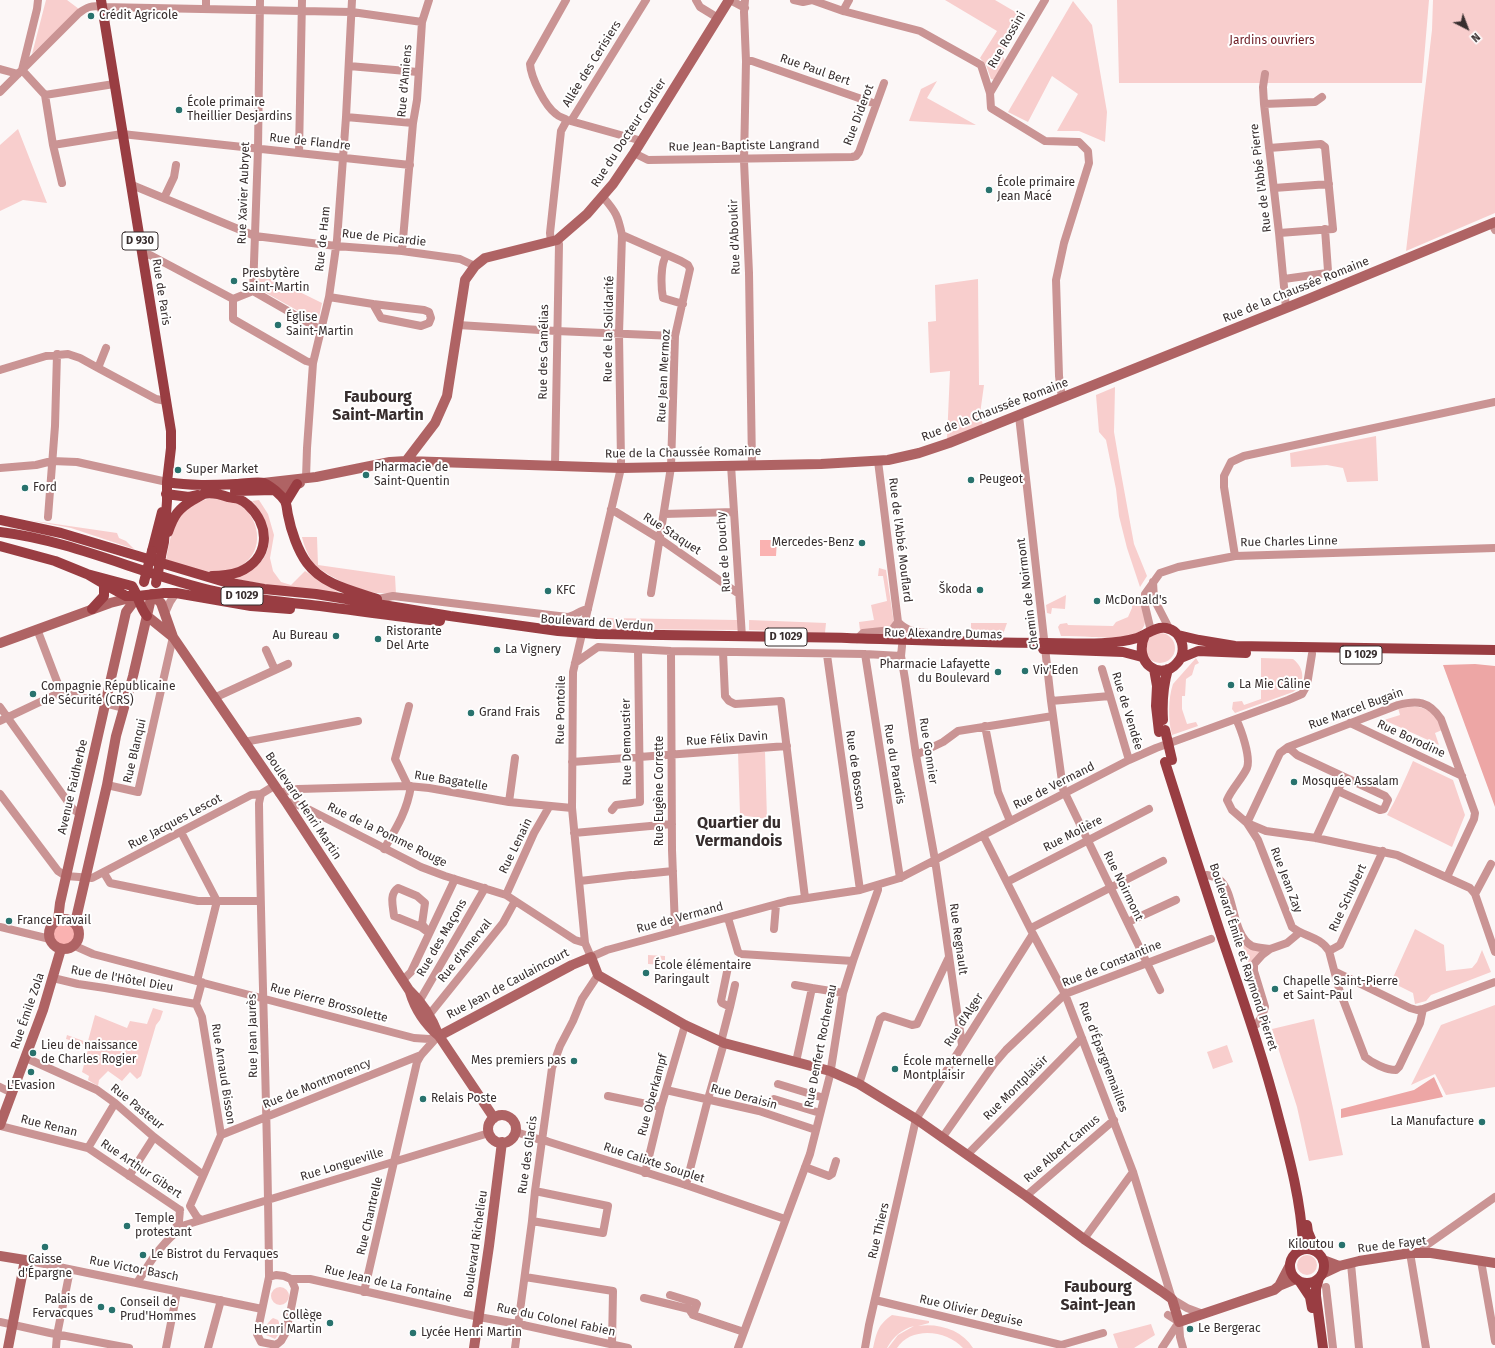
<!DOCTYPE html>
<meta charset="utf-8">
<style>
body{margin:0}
#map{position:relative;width:1495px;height:1348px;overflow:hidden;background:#fcf7f7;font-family:"Fira Sans",sans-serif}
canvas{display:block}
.north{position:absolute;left:1447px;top:8px;width:40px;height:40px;-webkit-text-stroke:3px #fff;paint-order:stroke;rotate:138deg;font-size:11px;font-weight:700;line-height:16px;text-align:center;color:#372e2e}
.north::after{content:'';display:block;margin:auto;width:14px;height:18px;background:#372e2e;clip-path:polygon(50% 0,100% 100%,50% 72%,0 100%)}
</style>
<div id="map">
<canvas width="1495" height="1348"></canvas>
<div class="north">N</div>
</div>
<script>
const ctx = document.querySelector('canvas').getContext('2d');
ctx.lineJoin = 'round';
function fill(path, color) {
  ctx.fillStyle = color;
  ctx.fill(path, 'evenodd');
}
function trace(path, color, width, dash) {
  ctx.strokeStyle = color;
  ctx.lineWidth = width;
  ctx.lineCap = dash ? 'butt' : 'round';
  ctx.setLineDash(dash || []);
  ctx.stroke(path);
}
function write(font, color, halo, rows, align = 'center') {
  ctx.font = font + ' "Fira Sans",sans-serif';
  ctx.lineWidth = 4;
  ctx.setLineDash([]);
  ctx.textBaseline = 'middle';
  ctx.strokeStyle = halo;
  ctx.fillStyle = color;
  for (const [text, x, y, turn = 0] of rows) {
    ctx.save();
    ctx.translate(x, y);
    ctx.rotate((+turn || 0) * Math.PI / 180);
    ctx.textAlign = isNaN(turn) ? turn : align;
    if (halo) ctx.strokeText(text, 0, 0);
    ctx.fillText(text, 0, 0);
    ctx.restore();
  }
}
fill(new Path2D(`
 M46,0H67L79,9L32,54Z
 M945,0H995L1024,17L1002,55L1006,62L995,80L991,79L986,65L980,58L997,31Z
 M1117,0H1429L1422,83H1119Z
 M1433,0H1495V213L1406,251L1432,30Z
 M1073,1L1092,25L1107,112L1105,142L1079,131H1057L1078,94L1052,76L1028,122L1008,112Z
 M937,81L927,98L976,125L909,121L921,89Z
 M18,129L47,203L23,200L0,211V145Z
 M259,272L322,303L318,322L259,289L257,284Z
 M978,279L979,385H984L980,414L983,425L947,439L950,371L930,373L928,322L936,321L935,285Z
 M1115,387L1114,432L1121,473L1134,544L1147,576L1140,587L1127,548L1119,516L1116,489L1106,440L1099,432L1096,395Z
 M1376,436L1378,481L1347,482L1343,468L1327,465L1291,467L1290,453Z
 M211,498C217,499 225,499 232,501C257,509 267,546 245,563C238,569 226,572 217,573C204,574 179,564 166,560C172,529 175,506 211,498Z
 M259,500L268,514L274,535L270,558L273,571L281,582L291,585L305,571L338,592V594L269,585L230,578C238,574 248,571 256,566C278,551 268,517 252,501Z
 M28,520L117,533L119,538L126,541L134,549L71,528Z
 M302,537H317L318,565L395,576L396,594C385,593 372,594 362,590C351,587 323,573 315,565C309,558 304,546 302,537Z
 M879,568L886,570L894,623L891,627L860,630L859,622L874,620L871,605L887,601L883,576H878Z
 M1066,595L1065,609L1052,608L1051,614L1047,613L1046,605Z
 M1135,596L1139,598C1141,605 1146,615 1145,622C1142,643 1106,637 1092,637C1082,636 1071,636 1061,636L1058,627L1060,624L1067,623L1068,625L1113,626L1116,622L1128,617L1132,608V599Z
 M607,618L737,620L739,630L605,629Z
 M749,620L826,623L825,633L749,630Z
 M971,623H1007L1002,637L971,635Z
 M1145 648a15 15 0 1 1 30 0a15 15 0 1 1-30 0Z
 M1196,658L1199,663L1195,665L1192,675L1186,679L1185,696H1182V709L1187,724L1196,722L1198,726L1172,735C1168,721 1168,698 1173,684Z
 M1261,658L1293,659C1305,668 1306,684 1293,692L1235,713L1232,709L1233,702L1242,701L1244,705L1261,699Z
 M1407,706C1426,707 1435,710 1442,730L1435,733L1439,745L1384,720L1400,715L1398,708Z
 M738,752H765L767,819L740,815Z
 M1413,761L1453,780L1465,815L1452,847L1387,815C1397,798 1405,779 1413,761Z
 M1415,929L1444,945L1446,971L1472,968L1477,962L1482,950L1491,972L1431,995L1426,1001L1415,1004L1413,993L1391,982Z
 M1240,937L1262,952L1252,973Z
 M648,955L665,956V965L648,964Z
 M1495,1005V1087L1446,1095L1435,1074L1411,1085L1441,1025Z
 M153,1008L163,1011L160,1020L156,1025L141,1076L137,1079L130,1072L122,1081L108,1071L99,1080L98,1086L88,1080L89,1076L82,1072L89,1046L66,1039L67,1035L92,1044L88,1041L95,1015L127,1028L130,1021L147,1024Z
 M1314,1019L1343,1155L1309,1161L1297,1107L1272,1029Z
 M1227,1045L1233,1062L1213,1069L1207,1052Z
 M1297 1265a10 10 0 1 1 20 0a10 10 0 1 1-20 0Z
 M271 1296a9 9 0 1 1 18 0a9 9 0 1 1-18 0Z
 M892,1315L929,1321V1323L918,1326C939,1323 962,1330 973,1348H963C947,1330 911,1326 897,1348H888L898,1335L914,1326C902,1329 893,1337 887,1348H873C877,1331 878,1325 892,1315Z
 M273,1318L278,1320C282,1328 280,1333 275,1339L266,1335C264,1327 267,1323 273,1318Z
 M1151,1324L1155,1335L1134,1348H1118L1113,1334Z`), '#f8cecd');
fill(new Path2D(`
 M1475,664L1495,666V807L1443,665Z
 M1434,1077L1443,1097L1341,1118V1109L1414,1090Z`), '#eda6a5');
fill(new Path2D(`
 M760,540H777L776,556H760Z
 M53 934a11 11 0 1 1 22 0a11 11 0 1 1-22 0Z`), '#fab2b1');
trace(new Path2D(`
 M38,0L37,9L22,70L45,95
 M566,0L530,64C531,78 545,106 556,114C559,117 564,118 567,120L642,141
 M696,0L700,7L718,18
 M730,0L745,8
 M745,0L744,12L746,61L744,161L749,273L752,465
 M794,0L803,2L812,0L843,11L920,31L981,65L990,93L991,108L1045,141L1079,142L1088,151L1089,163L1064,243L1056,280L1059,376L1062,398
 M206,9V0
 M843,11L849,0
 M746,61H752L876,104
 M349,66L418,72
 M0,69L18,74
 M1265,74L1263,87L1264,104L1279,233L1286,308
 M0,92L79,13C87,7 92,5 102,7L352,12L422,22
 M990,93L1045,0
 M45,95L53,145L62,183
 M45,95L114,84
 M1264,104L1315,102L1322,97
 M346,117L413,123
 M571,121L646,0
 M53,145L122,134L410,165
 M1269,148L1321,144L1325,147L1333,229L1279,233
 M299,153L302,0
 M634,153L648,160L852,157L856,156L859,152L884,83
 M132,185L255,236L336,246L402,251L460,259L475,266
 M1274,188L1329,184
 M603,197C616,212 618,216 622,235L619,334L621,461V468L573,672L572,808L585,943L591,957L607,950L788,901L860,890L900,878L1129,760L1156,748L1288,700L1302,694L1307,685L1312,654
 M164,198L174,177L176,165
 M1492,223L1495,230
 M622,235L681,261L688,265L690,269L675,336L671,467L651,593
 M551,242L550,233L561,131L567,120
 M402,251L413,123L417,100L422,22L429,0
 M142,254L150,255L233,299L253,291
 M667,255C660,262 661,288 663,298L683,304
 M1284,279L1327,273L1328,271L1325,229
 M253,291L258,149L260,0
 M253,291L321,330
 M329,297L373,304L381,318L421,326L429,323L431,318L429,312L424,310L373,304
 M233,299V319L306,361L313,363
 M458,325L556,331L675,336
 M98,368L106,348
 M0,370L46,356L68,354L80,358L98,368L156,399L166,401
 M1019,416L1051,701L1063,789L1160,990
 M878,461L898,622
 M555,465L559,244L557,240
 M731,465L742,637
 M0,468L36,465L52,461L77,462L167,482
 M306,478L307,448L313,363L329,297L337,240L346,117L352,0
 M611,509L660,539L739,594
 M664,514L734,512
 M48,517L55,426L57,354
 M1235,556L1224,487V476L1231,462L1244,456L1495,402
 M1153,582L1154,599L1170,630
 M378,599L393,596L567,617C575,616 580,610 588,609
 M165,613L170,602L176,593
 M898,622C911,636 928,631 944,635C948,636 952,639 956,641
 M37,629L61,692
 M1151,631L1145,606V594L1160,573L1178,567L1235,556L1495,548
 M857,639L863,633L892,630L898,622
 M902,646L901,656L905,679L916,755L935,860L962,1045
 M266,650L275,670
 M671,651L672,850L675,927L676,931
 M723,652L725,696L729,701L735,704L781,701L805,898
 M865,654L900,878
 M827,655L860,890
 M575,663L598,647L671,651L865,654L901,656
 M1102,669L1129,760
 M214,698L288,664
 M1051,701L1110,696
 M0,707L73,809L80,814
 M1236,719C1241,729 1251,757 1247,768C1242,779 1232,788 1227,800L1232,810L1247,823L1266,831L1316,838L1397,855L1470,888L1475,894L1495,952
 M0,721L61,692L123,708
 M1350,723L1462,776
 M985,726L998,792L1010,821
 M244,742L358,721
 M1288,747L1297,755L1385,796L1388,800L1384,809L1380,810L1338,791
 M916,755L943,742L958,731L1053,716
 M572,762L787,746
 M107,785L138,792L173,637
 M408,786L395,759L409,706
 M279,793L298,789L408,786L429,788L509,802L572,808
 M0,794L58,871L66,876L92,878L251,795L261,794L274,786
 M261,794L259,803C261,961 268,1119 269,1277
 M286,802L293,803L306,808L421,867L445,876L506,895L575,940L585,943
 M509,802L515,758
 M612,810L616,805L640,802L638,650
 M1247,823L1280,753L1288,747L1398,705C1417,700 1429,701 1441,719L1475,813L1474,819L1447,877
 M1247,823L1258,840L1292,927C1304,937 1320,936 1329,951L1339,989L1365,1057C1372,1063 1386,1070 1396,1070L1399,1067L1420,1023L1423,1009
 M181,832L217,901L197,981
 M574,833L672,824
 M983,835L1033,934L1065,994L1133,1172L1172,1299L1187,1308L1203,1314
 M1316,838L1344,777
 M384,849C397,827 407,811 411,786
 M104,873L110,883L198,901H260
 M634,875L673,871
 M1207,875C1212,876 1218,878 1221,881C1235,895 1232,935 1252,946C1257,948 1265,948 1270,949
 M580,881L631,875
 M1007,882L1149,809
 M398,888L417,896L425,903L422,924L429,933L421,927L394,916C393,906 389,894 398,888Z
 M1475,894L1491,864
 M506,895L534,833L549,807
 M728,918L738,952L741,954L853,961
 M1128,922L1176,900
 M0,927L50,939
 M1031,928L1163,861
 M774,929L776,905
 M75,946L93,954L414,1038L429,1039L439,1036
 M1329,951L1340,945L1383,851
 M1336,972L1410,1008L1417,1010L1423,1009L1495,982
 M53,978L78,984L105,988L196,1004
 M403,980L411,972L455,879
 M202,982L196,1004L202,1017L221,1135
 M795,985L812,988
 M420,1000L485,888
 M730,1007L735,985
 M429,1015L503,923L515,901
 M1257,1024L1262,1016L1265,1007L1254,971V964L1262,955L1270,949L1287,943L1299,933
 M721,1042L730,1007L722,1003L721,1001L728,967
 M26,1058L97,1090L115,1103L154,1137L203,1175
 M796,1062L812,988L843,993
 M778,1084L824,1098
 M859,1084L880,1019L884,1016L912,1025L917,1024L949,957
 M0,1087L12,1093
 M666,1090L759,1111L816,1130
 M608,1096L661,1107
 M774,1099L820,1113
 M0,1126L88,1148L180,1210
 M516,1132L538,1139
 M221,1135L421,1055
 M942,1138L994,1064L1006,1050L1065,994L1211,939
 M546,1141L686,1185L785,1219
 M88,1148L115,1103
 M967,1155L1082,1038
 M805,1167L829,1176L832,1174L836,1161
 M645,1173L661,1107L685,1025
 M129,1176L154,1137
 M686,1185L708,1099L724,1043
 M1026,1196L1114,1120
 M201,1220L197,1217L190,1206L221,1135
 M532,1221L603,1233L608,1206L535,1191
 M173,1233L179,1221L180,1210
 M1084,1239L1133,1172
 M1410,1253L1426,1348
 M1422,1253L1424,1247L1495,1197
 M25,1260L262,1309
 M1481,1261L1495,1341
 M1351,1264L1359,1348
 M276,1275L284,1276L291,1279L295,1288L290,1314L285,1334L281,1341L276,1345L261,1342L257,1334L269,1277Z
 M525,1277L613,1291L612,1344
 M291,1279H310L479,1317L512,1323
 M137,1283C152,1259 162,1242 185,1225L489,1133
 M1326,1287L1333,1348
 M364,1292L417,1062L421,1055L438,1036
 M670,1295L696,1303L697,1304L693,1315
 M644,1298L689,1309L693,1315L744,1332
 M875,1300L1061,1345L1103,1333
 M1168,1315L1179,1322
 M0,1322L50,1333L129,1348
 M1179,1322L1180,1337L1183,1348
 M523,1325L628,1348
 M56,1348L57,1335L70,1270
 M166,1348L177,1292
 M208,1348L221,1300
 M515,1348L532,1221L535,1191L552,1068L560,1046L573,1021L582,999L598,975
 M738,1348L810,1154L830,1075L843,993L853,961L878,890V885
 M865,1348L869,1325L916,1119L1033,934
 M1162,1348L1179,1322`), '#ca9494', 8);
trace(new Path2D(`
 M406,461L435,423L447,396L465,280L475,266L485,258L557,240L587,214L613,184L634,153L729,0
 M263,483L316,477L390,462L406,461L621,468L821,464L888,460L919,453L949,443L1306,300L1495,222
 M274,490L285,489L300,483
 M152,594L161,603L173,637L286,802L409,990C423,1003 432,1018 439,1036
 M147,616L173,637
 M0,643L110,603L134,597
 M49 934a15 15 0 1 1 30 0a15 15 0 1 1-30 0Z
 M58,920L60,903L124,621L126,612L138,596
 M75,923L107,785L116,736L133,676L152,594
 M410,992C415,1009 425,1024 439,1036L494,1118
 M439,1036L572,965L591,957L598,975L685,1025L724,1043L830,1071L859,1084L916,1119L1026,1196L1084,1239L1161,1291L1172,1299L1179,1322L1274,1290L1279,1286L1296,1279
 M488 1129a14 14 0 1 1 28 0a14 14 0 1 1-28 0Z
 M0,1125L43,1010L61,949
 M0,1256L25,1260L8,1348
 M1323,1260L1339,1266
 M1322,1274L1339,1266L1359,1261L1410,1253H1431L1495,1263
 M1279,1286L1290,1265
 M474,1348L489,1246L502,1142`), '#af6364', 10);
trace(new Path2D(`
 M101,0L171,431V448L167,482V501L164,542L161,556
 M167,482C190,486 213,485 236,484C243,484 258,481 264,483C271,486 281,495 285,501C287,505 287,511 288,515C291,531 298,551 307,563C323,585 353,591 377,599
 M235,491L274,490
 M166,494L189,497L198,495
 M286,502L297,484
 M0,520L61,533L225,582L264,589L316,594L450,616L558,631L597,634C681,635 764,636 847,638C913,640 979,643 1046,643C1073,643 1111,646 1137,638C1147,635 1155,626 1166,628C1182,631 1188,651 1177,663C1161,682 1132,663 1145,635
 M0,532C75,541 145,576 218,592C251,600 286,602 320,606C360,611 400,617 440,621
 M168,532C174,515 178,509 193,500C197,498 201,495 204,494C211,492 222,495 228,497C236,498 242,499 248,505C271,526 270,559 239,572C230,575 221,576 212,576
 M0,546L55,561L87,574L132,586C139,597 139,606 147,616
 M152,551L162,512
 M87,574L104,584L126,596H138L164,593H176L251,606L290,609
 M92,609L104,596V584
 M1178,635L1199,640L1235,646L1495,650
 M1043,649L1123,652L1142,657
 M1181,658L1198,651L1246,653
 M1154,669L1157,686L1156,706L1159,732
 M1163,720C1162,703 1163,686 1168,669
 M1165,762C1183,819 1201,875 1220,932C1241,994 1263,1056 1279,1119C1290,1160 1301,1202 1303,1244L1297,1252
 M1307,1225L1308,1232L1316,1251
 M1290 1266a17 17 0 1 1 34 0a17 17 0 1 1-34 0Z
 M1319,1278L1316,1289V1296L1323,1348
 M1300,1282L1310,1297L1312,1308`), '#993d42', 10);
trace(new Path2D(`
 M538,1139L546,1141
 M512,1323L523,1325`), '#ca9494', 8);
trace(new Path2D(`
 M144,582L152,551
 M156,583L161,556
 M1165,730L1172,760`), '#993d42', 10);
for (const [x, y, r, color] of [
 [91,16,4,"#28726d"],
 [179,110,4,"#28726d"],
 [989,190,4,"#28726d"],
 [234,281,4,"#28726d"],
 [278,325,4,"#28726d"],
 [178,470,4,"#28726d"],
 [366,475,4,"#28726d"],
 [971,480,4,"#28726d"],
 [25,488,4,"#28726d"],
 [862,543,4,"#28726d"],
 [980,590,4,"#28726d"],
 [548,591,4,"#28726d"],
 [1097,601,4,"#28726d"],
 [336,636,4,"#28726d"],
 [378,639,4,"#28726d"],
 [497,650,4,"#28726d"],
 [1025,671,4,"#28726d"],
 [998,672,4,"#28726d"],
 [1231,685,4,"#28726d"],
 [33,694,4,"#28726d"],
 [471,713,4,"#28726d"],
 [1294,782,4,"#28726d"],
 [9,921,4,"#28726d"],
 [646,973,4,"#28726d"],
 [1275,989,4,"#28726d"],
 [33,1053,4,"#28726d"],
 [574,1061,4,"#28726d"],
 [895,1069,4,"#28726d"],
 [31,1072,4,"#28726d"],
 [423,1099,4,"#28726d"],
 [1482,1122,4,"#28726d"],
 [127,1226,4,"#28726d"],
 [1342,1245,4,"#28726d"],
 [45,1247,4,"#28726d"],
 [143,1255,4,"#28726d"],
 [101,1307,4,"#28726d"],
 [112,1310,4,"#28726d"],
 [330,1323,4,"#28726d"],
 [1190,1329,4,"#28726d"],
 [413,1333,4,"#28726d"]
]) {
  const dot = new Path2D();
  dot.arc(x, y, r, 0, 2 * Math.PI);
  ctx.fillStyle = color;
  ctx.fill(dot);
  trace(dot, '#fff', 1.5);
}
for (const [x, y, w] of [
 [140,241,36],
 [242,596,42],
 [786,637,42],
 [1361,655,42]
]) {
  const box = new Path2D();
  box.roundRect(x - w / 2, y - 9, w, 18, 3);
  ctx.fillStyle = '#fff';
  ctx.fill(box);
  trace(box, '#372e2e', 1);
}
write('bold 11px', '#372e2e', null, [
 ["D 930",140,241],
 ["D 1029",242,596],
 ["D 1029",786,637],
 ["D 1029",1361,655]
]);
write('12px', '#372e2e', '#fff', [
 ["Crédit Agricole",99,16],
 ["École primaire",187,103],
 ["Theillier Desjardins",187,117],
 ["École primaire",997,183],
 ["Jean Macé",997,197],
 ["Presbytère",242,274],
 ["Saint-Martin",242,288],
 ["Église",286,318],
 ["Saint-Martin",286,332],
 ["Pharmacie de",374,468],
 ["Saint-Quentin",374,482],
 ["Super Market",186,470],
 ["Peugeot",979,480],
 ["Ford",33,488],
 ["Mercedes-Benz",854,543,"right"],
 ["Škoda",972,590,"right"],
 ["KFC",556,591],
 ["McDonald's",1105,601],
 ["Ristorante",386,632],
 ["Del Arte",386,646],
 ["Au Bureau",328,636,"right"],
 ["La Vignery",505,650],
 ["Pharmacie Lafayette",990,665,"right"],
 ["du Boulevard",990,679,"right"],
 ["Viv'Eden",1033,671],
 ["La Mie Câline",1239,685],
 ["Compagnie Républicaine",41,687],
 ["de Sécurité (CRS)",41,701],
 ["Grand Frais",479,713],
 ["Mosquée Assalam",1302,782],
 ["France Travail",17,921],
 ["École élémentaire",654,966],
 ["Paringault",654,980],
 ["Chapelle Saint-Pierre",1283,982],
 ["et Saint-Paul",1283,996],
 ["Lieu de naissance",41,1046],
 ["de Charles Rogier",41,1060],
 ["Mes premiers pas",566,1061,"right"],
 ["École maternelle",903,1062],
 ["Montplaisir",903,1076],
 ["L'Evasion",31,1086,"center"],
 ["Relais Poste",431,1099],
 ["La Manufacture",1474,1122,"right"],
 ["Temple",135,1219],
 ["protestant",135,1233],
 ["Kiloutou",1334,1245,"right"],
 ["Le Bistrot du Fervaques",151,1255],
 ["Caisse",45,1260,"center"],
 ["d'Épargne",45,1274,"center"],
 ["Palais de",93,1300,"right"],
 ["Fervacques",93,1314,"right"],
 ["Conseil de",120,1303],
 ["Prud'Hommes",120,1317],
 ["Collège",322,1316,"right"],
 ["Henri Martin",322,1330,"right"],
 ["Le Bergerac",1198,1329],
 ["Lycée Henri Martin",421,1333]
], 'left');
write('12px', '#372e2e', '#fff', [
 ["Rue Rossini",1007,40,-60],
 ["Allée des Cerisiers",592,64,-58],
 ["Rue Paul Bert",815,70,19],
 ["Rue d'Amiens",405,81,-85],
 ["Rue Diderot",859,115,-69],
 ["Rue du Docteur Cordier",629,133,-57],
 ["Rue de Flandre",310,142,6],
 ["Rue Jean-Baptiste Langrand",744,146,-1],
 ["Rue de l'Abbé Pierre",1261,178,-97],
 ["Rue Xavier Aubryet",244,193,-88],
 ["Rue d'Aboukir",735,237,-92],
 ["Rue de Picardie",384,238,6],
 ["Rue de Ham",323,239,-84],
 ["Rue de la Chaussée Romaine",1296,290,-22],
 ["Rue de Paris",161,292,81],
 ["Rue de la Solidarité",609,329,-89],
 ["Rue des Camélias",544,352,-89],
 ["Rue Jean Mermoz",664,376,-87],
 ["Rue de la Chaussée Romaine",995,410,-21],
 ["Rue de la Chaussée Romaine",683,453,-1],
 ["Rue Staquet",672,534,33],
 ["Rue de l'Abbé Mouflard",900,540,83],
 ["Rue Charles Linne",1289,542,-1],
 ["Rue de Douchy",724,552,-94],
 ["Chemin de Noirmont",1028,594,-97],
 ["Boulevard de Verdun",597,623,4],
 ["Rue Alexandre Dumas",943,634,1],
 ["Rue Marcel Bugain",1356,709,-20],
 ["Rue Pontoile",561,710,-89],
 ["Rue de Vendée",1127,711,73],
 ["Rue Félix Davin",727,739,-4],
 ["Rue Borodine",1411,739,25],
 ["Rue Demoustier",627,742,-91],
 ["Rue Blanqui",135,751,-77],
 ["Rue Gonnier",928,751,81],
 ["Rue du Paradis",894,764,81],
 ["Rue de Bosson",855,770,82],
 ["Rue Bagatelle",451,781,9],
 ["Rue de Vermand",1054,786,-27],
 ["Avenue Faidherbe",73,787,-77],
 ["Rue Eugène Corrette",660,791,-90],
 ["Boulevard Henri Martin",303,806,56],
 ["Rue Jacques Lescot",175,822,-28],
 ["Rue Molière",1073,834,-27],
 ["Rue de la Pomme Rouge",387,835,26],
 ["Rue Lenain",516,846,-64],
 ["Rue Jean Zay",1286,880,69],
 ["Rue Noirmont",1123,886,64],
 ["Rue Schubert",1348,898,-65],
 ["Rue de Vermand",680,918,-15],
 ["Rue des Maçons",442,938,-60],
 ["Rue Regnault",958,939,82],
 ["Rue d'Amerval",465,951,-51],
 ["Boulevard Émile et Raymond Pierret",1243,957,72],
 ["Rue de Constantine",1112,964,-22],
 ["Rue de l'Hôtel Dieu",122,979,10],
 ["Rue Jean de Caulaincourt",508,984,-28],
 ["Rue Pierre Brossolette",329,1003,15],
 ["Rue Émile Zola",28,1011,-71],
 ["Rue d'Alger",964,1020,-57],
 ["Rue Jean Jaurès",253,1036,-91],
 ["Rue Denfert Rochereau",821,1046,-79],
 ["Rue d'Épargnemailles",1103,1057,69],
 ["Rue Arnaud Bisson",223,1074,81],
 ["Rue de Montmorency",317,1084,-22],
 ["Rue Montplaisir",1016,1088,-45],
 ["Rue Oberkampf",653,1095,-75],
 ["Rue Deraisin",744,1097,15],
 ["Rue Pasteur",137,1107,39],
 ["Rue Renan",49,1126,14],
 ["Rue Albert Camus",1062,1149,-41],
 ["Rue des Glacis",528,1155,-82],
 ["Rue Calixte Souplet",654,1163,18],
 ["Rue Longueville",342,1165,-17],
 ["Rue Arthur Gibert",141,1169,34],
 ["Rue Chantrelle",370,1216,-77],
 ["Rue Thiers",879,1231,-77],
 ["Boulevard Richelieu",476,1244,-82],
 ["Rue de Fayet",1392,1245,-7],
 ["Rue Victor Basch",134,1269,11],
 ["Rue Jean de La Fontaine",388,1284,13],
 ["Rue Olivier Deguise",971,1311,13],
 ["Rue du Colonel Fabien",556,1320,12]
]);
write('12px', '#6d1b23', '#fff', [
 ["Jardins ouvriers",1272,41]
]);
write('bold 16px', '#372e2e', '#fff', [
 ["Faubourg",378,398],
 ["Saint-Martin",378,416],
 ["Quartier du",739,824],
 ["Vermandois",739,842],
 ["Faubourg",1098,1288],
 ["Saint-Jean",1098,1306]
]);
</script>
